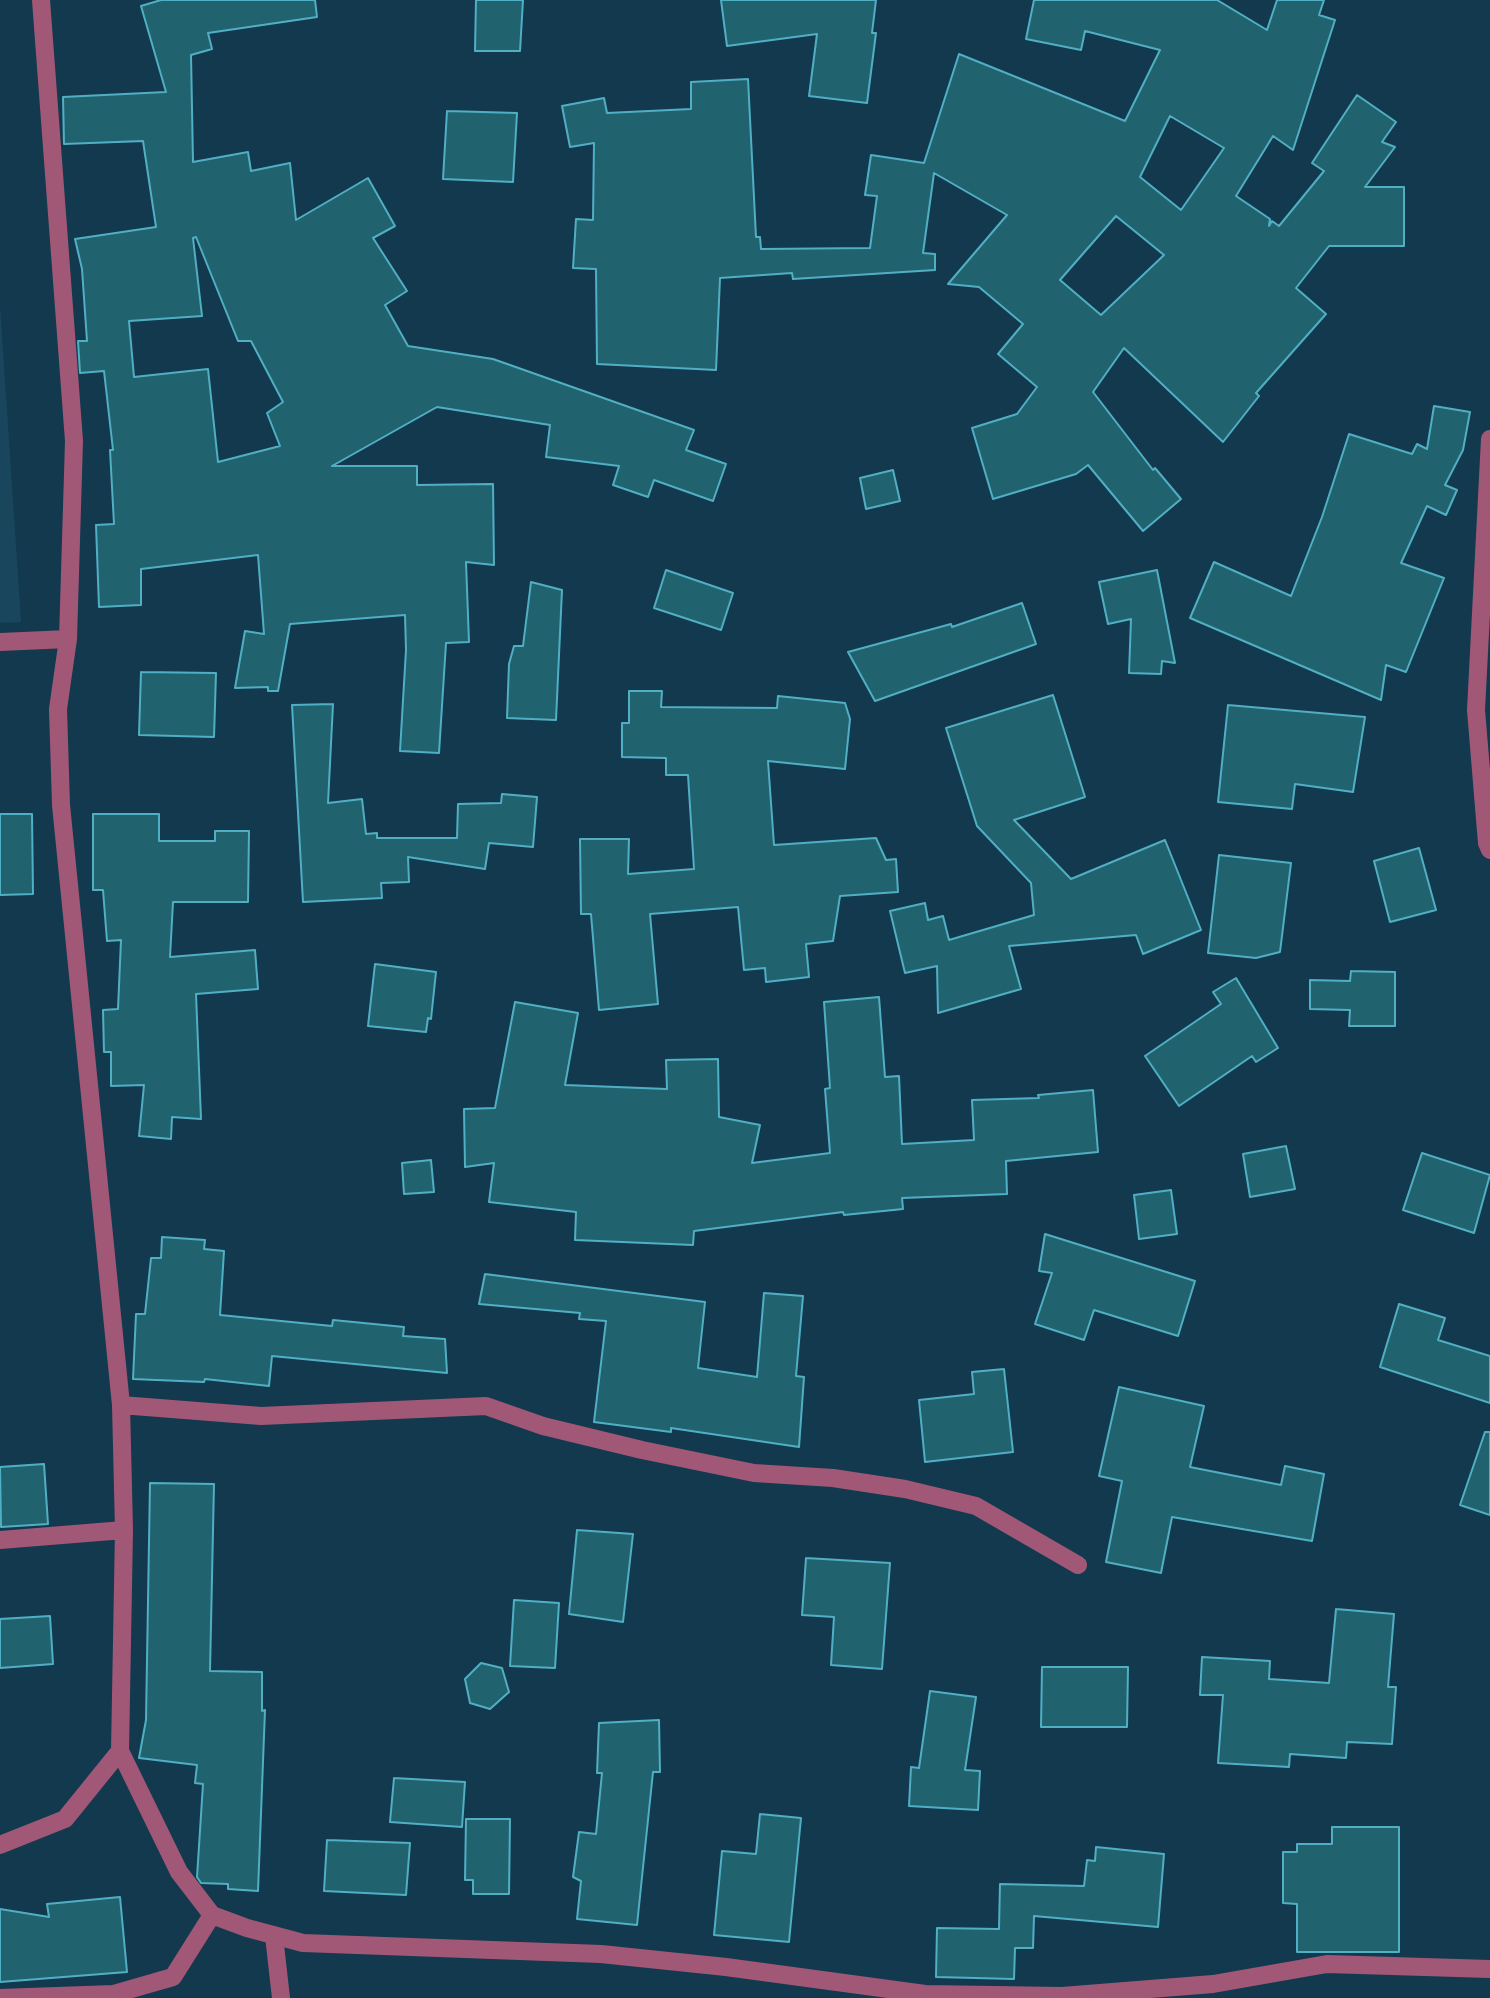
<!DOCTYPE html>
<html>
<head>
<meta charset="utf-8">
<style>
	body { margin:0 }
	canvas { display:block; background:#12394d }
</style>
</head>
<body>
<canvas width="1490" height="1998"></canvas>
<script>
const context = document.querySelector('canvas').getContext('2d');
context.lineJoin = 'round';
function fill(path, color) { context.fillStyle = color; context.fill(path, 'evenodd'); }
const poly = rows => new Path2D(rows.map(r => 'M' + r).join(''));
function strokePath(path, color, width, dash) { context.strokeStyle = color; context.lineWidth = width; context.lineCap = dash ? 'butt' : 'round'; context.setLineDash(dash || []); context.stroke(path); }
fill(poly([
	[0,305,21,622,0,623]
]), '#19465c');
const building = poly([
	[161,0,315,0,317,17,208,33,212,49,191,55,193,162,248,152,251,171,290,163,296,220,368,178,395,226,373,238,407,291,385,305,408,346,493,359,694,430,686,450,726,464,713,501,654,480,648,497,613,485,619,466,546,457,550,425,437,407,332,466,417,466,417,485,493,484,494,565,466,562,469,642,446,643,439,753,400,751,406,650,405,615,290,624,278,691,268,691,268,687,235,688,245,631,264,634,258,555,141,569,141,605,99,607,96,525,114,524,110,450,113,450,104,371,80,373,78,341,87,341,82,269,75,239,156,227,143,141,64,144,63,97,166,92,141,6,161,0],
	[196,237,238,341,251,341,283,402,267,413,280,446,218,462,208,369,134,377,129,321,202,316,193,238,196,237],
	[476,0,523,0,520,51,475,51,476,0],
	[721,0,876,0,872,33,876,33,867,103,809,96,817,34,727,46,721,0],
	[1034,0,1217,0,1267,30,1277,0,1324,0,1319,15,1335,20,1293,150,1273,136,1236,196,1270,219,1269,226,1272,221,1279,226,1324,171,1312,163,1357,95,1396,122,1382,142,1395,147,1365,187,1404,187,1404,246,1329,246,1296,288,1326,314,1256,393,1259,396,1223,442,1124,348,1093,392,1153,470,1155,468,1181,499,1143,531,1088,465,1076,474,993,499,972,428,1017,414,1037,387,998,354,1023,324,979,287,948,284,1007,215,934,173,923,253,935,254,935,270,793,279,792,273,720,278,716,370,597,364,596,269,573,268,576,219,593,220,594,143,570,147,562,106,604,98,607,113,691,109,691,82,748,79,756,237,760,237,761,249,870,248,877,196,865,195,871,155,924,163,959,54,1125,121,1160,50,1085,31,1081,50,1026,39,1034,0],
	[1170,116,1224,148,1181,210,1140,177,1170,116],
	[1116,216,1164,255,1101,315,1060,280,1116,216],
	[447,111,517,113,513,182,443,179,447,111],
	[1434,406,1470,412,1463,450,1445,485,1457,490,1446,515,1427,506,1401,563,1444,578,1406,672,1386,665,1381,700,1190,618,1214,562,1291,596,1322,517,1349,434,1412,454,1417,444,1427,449,1434,406],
	[893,470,900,501,866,509,860,478,893,470],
	[666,570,733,593,721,630,654,608,666,570],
	[1157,570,1175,663,1162,661,1161,674,1129,673,1131,619,1108,624,1099,582,1157,570],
	[531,582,562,590,556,720,507,718,509,664,514,646,523,646,531,582],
	[1022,603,1036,644,875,701,848,652,951,624,952,627,1022,603],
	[141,672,216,673,214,737,139,735,141,672],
	[629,691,662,691,661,707,777,708,778,696,845,703,850,719,845,769,768,761,774,845,876,838,886,860,896,859,898,892,840,896,833,941,806,944,809,977,766,982,765,968,744,970,738,907,650,914,658,1004,599,1010,591,914,581,914,580,839,629,839,628,874,694,869,688,775,666,775,666,758,622,757,622,723,629,723,629,691],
	[1053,695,1085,797,1014,820,1071,879,1165,840,1201,930,1143,954,1136,935,1009,946,1021,989,938,1013,937,966,905,973,890,911,925,903,928,920,943,916,949,940,1034,915,1031,883,977,826,946,728,1053,695],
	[333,704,328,803,362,799,366,834,377,833,377,838,457,838,458,804,501,803,502,794,537,797,533,847,489,843,485,869,408,857,409,882,381,883,382,898,303,902,292,705,333,704],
	[1228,705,1365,717,1353,792,1295,784,1292,809,1218,802,1228,705],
	[0,814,32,814,33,894,0,895,0,814],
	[93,814,159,814,159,841,215,841,215,831,249,831,248,902,173,902,170,957,255,950,258,989,196,994,201,1119,172,1117,171,1139,139,1136,144,1085,111,1086,111,1052,104,1052,103,1010,118,1009,121,940,107,941,103,890,93,890,93,814],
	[1419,848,1436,910,1390,922,1374,861,1419,848],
	[1219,855,1291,863,1280,952,1256,958,1208,953,1219,855],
	[375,964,436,972,431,1019,428,1018,426,1032,368,1026,375,964],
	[1351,971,1395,972,1395,1026,1349,1026,1350,1010,1310,1009,1310,980,1350,981,1351,971],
	[1236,978,1278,1048,1256,1062,1252,1056,1179,1106,1145,1056,1221,1004,1213,992,1236,978],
	[879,997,885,1077,899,1076,902,1144,974,1140,972,1100,1039,1098,1038,1095,1093,1090,1098,1152,1006,1161,1007,1194,902,1198,903,1209,844,1215,843,1212,694,1231,693,1245,575,1240,576,1212,489,1202,494,1163,465,1167,464,1109,495,1108,515,1002,578,1013,565,1085,667,1089,666,1060,718,1059,719,1117,760,1125,752,1163,830,1153,825,1089,830,1088,824,1002,879,997],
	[1286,1146,1295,1189,1250,1197,1243,1154,1286,1146],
	[1422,1153,1490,1175,1474,1233,1403,1210,1422,1153],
	[431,1160,434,1192,404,1194,402,1163,431,1160],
	[1171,1190,1177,1234,1139,1239,1134,1195,1171,1190],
	[1045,1234,1195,1281,1178,1336,1094,1310,1084,1340,1035,1324,1052,1273,1039,1271,1045,1234],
	[162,1237,205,1240,204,1249,224,1251,220,1315,332,1326,333,1320,404,1327,403,1336,445,1339,447,1373,272,1356,269,1386,205,1379,204,1382,133,1379,136,1314,145,1314,151,1258,161,1258,162,1237],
	[485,1274,705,1302,698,1368,757,1377,764,1293,803,1296,796,1376,804,1377,799,1447,671,1428,671,1432,594,1422,606,1321,579,1319,580,1313,479,1304,485,1274],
	[1399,1304,1445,1318,1438,1340,1490,1356,1490,1403,1380,1367,1399,1304],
	[1004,1369,1013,1452,925,1462,919,1400,974,1394,972,1372,1004,1369],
	[1119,1387,1204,1406,1190,1467,1281,1485,1285,1466,1324,1474,1312,1541,1172,1517,1161,1573,1106,1562,1122,1481,1099,1476,1119,1387],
	[1485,1432,1490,1432,1490,1515,1460,1505,1485,1432],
	[44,1464,48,1524,1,1527,0,1467,44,1464],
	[150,1483,214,1484,210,1671,262,1672,262,1711,265,1710,258,1891,228,1889,228,1884,201,1883,197,1877,203,1784,195,1783,197,1765,139,1758,146,1720,150,1483],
	[577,1530,633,1534,623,1622,569,1614,577,1530],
	[806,1558,890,1563,882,1669,831,1665,834,1617,802,1615,806,1558],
	[514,1600,559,1603,555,1668,510,1666,514,1600],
	[1336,1609,1394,1614,1388,1687,1396,1687,1392,1744,1347,1742,1346,1758,1290,1754,1289,1767,1218,1763,1223,1695,1200,1695,1202,1657,1270,1661,1269,1679,1329,1683,1336,1609],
	[50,1616,53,1664,0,1668,0,1619,50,1616],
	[481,1663,502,1668,509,1692,490,1709,470,1703,465,1679,481,1663],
	[1042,1667,1128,1667,1127,1727,1041,1727,1042,1667],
	[930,1691,976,1697,965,1770,980,1771,978,1810,909,1806,911,1767,919,1768,930,1691],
	[659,1720,660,1772,653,1772,637,1925,577,1919,581,1881,573,1877,579,1832,596,1834,602,1773,597,1773,599,1723,659,1720],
	[394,1778,465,1782,462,1827,390,1822,394,1778],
	[760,1814,801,1818,789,1942,714,1935,722,1851,756,1854,760,1814],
	[466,1819,510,1819,509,1894,473,1894,473,1880,465,1880,466,1819],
	[1332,1827,1399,1827,1399,1952,1297,1952,1297,1904,1283,1903,1283,1852,1297,1852,1297,1844,1332,1844,1332,1827],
	[327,1840,410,1843,406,1895,324,1891,327,1840],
	[1096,1847,1164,1854,1158,1927,1034,1916,1033,1948,1015,1948,1014,1979,936,1977,937,1928,999,1929,1000,1884,1084,1886,1087,1860,1095,1861,1096,1847],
	[120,1897,127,1972,0,1982,0,1909,49,1917,47,1904,120,1897]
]);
fill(building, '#21626f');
strokePath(building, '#51afc4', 2);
strokePath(poly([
	[41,0,74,441,68,639,58,709,61,805,121,1405,124,1530,120,1751,179,1872,212,1915,247,1928,303,1943,601,1954,726,1967,925,1994,1062,1996,1213,1984,1327,1964,1490,1969],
	[1490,439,1476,710,1487,843,1490,850],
	[0,642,68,639],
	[121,1405,261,1416,486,1406,543,1426,642,1450,754,1473,833,1478,905,1489,976,1506,1078,1565],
	[0,1540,124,1530],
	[0,1845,65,1819,120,1751],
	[274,1936,281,1998],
	[0,1998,114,1994,173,1977,212,1915]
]), '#a15877', 18);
</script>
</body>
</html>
